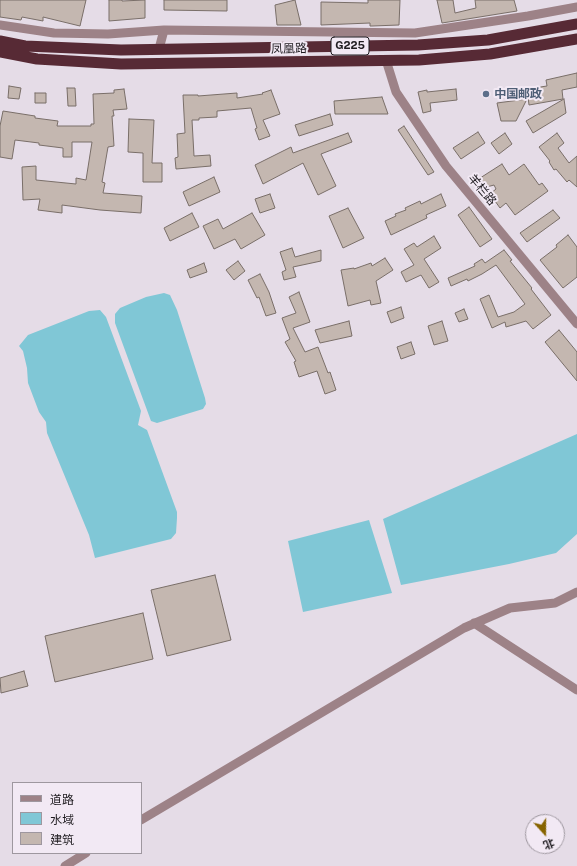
<!DOCTYPE html>
<html>
<head>
<meta charset="utf-8">
<style>
	body { margin:0 }
	#map { position:relative; width:577px; height:866px; overflow:hidden; background:#e5dce7; font-family:"Public Sans","Noto Sans SC",sans-serif }
	canvas { display:block }
	.legend { position:absolute; left:12px; top:782px; width:130px; height:72px; box-sizing:border-box; background:#f2e9f4; border:1px solid #9e979f; margin:0; padding:5px 7px; list-style:none; font-size:12px; color:#1f1c20 }
	.legend li { display:flex; align-items:center; gap:8px; height:20px }
	.legend b { width:20px; border:1px solid #9e979f }
	.north { position:absolute; left:525px; top:814px; width:40px; height:40px; box-sizing:border-box; background:#f2e9f4; border:1px solid #9e979f; border-radius:50%; rotate:159deg; font-size:11px; font-weight:700; line-height:16px; text-align:center; color:#1f1c20 }
	.north::after { content:''; display:block; margin:auto; width:14px; height:18px; background:#876400; clip-path:polygon(50% 0,100% 100%,50% 72%,0 100%) }
</style>
</head>
<body>
<div id="map">
<canvas width="577" height="866"></canvas>
<ul class="legend">
<li><b style="height:5px;background:#9d8287"></b>道路</li>
<li><b style="height:11px;background:#80c7d6"></b>水域</li>
<li><b style="height:11px;background:#c4b7b0"></b>建筑</li>
</ul>
<div class="north">北</div>
</div>
<script>
const context = document.querySelector('canvas').getContext('2d');
context.lineJoin = 'round';
function fill(path, color) { context.fillStyle = color; context.fill(path, 'evenodd'); }
const poly = rows => new Path2D(rows.map(r => 'M' + r).join(''));
function strokePath(path, color, width, dash) { context.strokeStyle = color; context.lineWidth = width; context.lineCap = dash ? 'butt' : 'round'; context.setLineDash(dash || []); context.stroke(path); }
function drawText(font, color, halo, rows, align = 'center') {
  context.font = font + ' "Public Sans","Noto Sans SC",sans-serif'; context.lineWidth = 4; context.setLineDash([]); context.textBaseline = 'middle'; context.strokeStyle = halo; context.fillStyle = color; for (const [text, x, y, turn = 0] of rows) {
    context.save(); context.translate(x, y); context.rotate((+turn || 0) * Math.PI / 180); context.textAlign = isNaN(turn) ? turn : align; if (halo) context.strokeText(text, 0, 0); context.fillText(text, 0, 0); context.restore();
  }
}
fill(poly([
	[164,293,170,295,177,310,205,398,206,404,203,409,157,423,151,421,115,323,115,314,120,308,146,297],
	[100,310,106,317,141,411,138,425,147,430,177,512,177,518,176,533,171,539,95,558,89,535,47,433,46,422,39,412,28,383,27,368,23,351,19,346,28,335,89,311],
	[577,434,577,534,556,553,509,564,401,585,383,519],
	[369,520,392,593,303,612,288,541]
]), '#80c7d6');
const building = poly([
	[0,0,86,0,80,26,43,17,43,21,22,17,21,20,0,17,0,0],
	[109,0,122,0,122,1,145,0,145,18,109,21,109,0],
	[164,0,227,0,227,11,164,10,164,0],
	[295,0,301,25,277,25,275,5,295,0],
	[368,0,400,0,399,25,372,26,370,26,370,23,321,25,321,2,368,3,368,0],
	[437,0,453,0,455,13,476,8,475,0,514,0,517,11,442,23,437,0],
	[577,73,577,87,562,90,563,99,529,105,527,89,547,86,546,80,577,73],
	[9,86,21,88,19,99,8,98,9,86],
	[67,88,75,88,76,106,68,106,67,88],
	[124,89,127,109,113,110,114,116,112,116,114,146,108,147,102,182,105,183,103,193,142,196,141,213,100,210,62,205,62,213,38,210,40,199,23,200,22,167,36,166,36,180,76,184,76,178,86,180,92,142,72,142,72,157,63,157,63,148,39,145,39,143,15,140,12,159,0,157,0,126,3,111,35,116,35,118,58,121,57,126,91,126,91,124,94,124,93,94,114,93,114,90,124,89],
	[456,89,457,100,430,103,431,111,423,113,418,92,427,90,427,92,456,89],
	[271,90,280,114,263,120,270,136,259,140,255,129,257,128,251,108,217,111,217,117,199,118,199,120,192,120,194,156,210,155,211,166,176,169,175,158,178,157,177,134,185,133,183,95,198,95,198,96,237,93,237,98,263,94,262,93,271,90],
	[35,93,46,93,46,103,35,103,35,93],
	[382,97,388,114,335,114,334,101,382,97],
	[527,99,516,121,501,121,497,103,527,99],
	[564,99,566,113,533,133,526,121,564,99],
	[330,114,333,125,299,136,295,125,330,114],
	[129,119,154,120,152,163,162,163,162,182,143,182,143,153,128,152,129,119],
	[404,126,434,172,428,175,398,130,404,126],
	[478,132,485,143,461,159,453,148,478,132],
	[348,133,352,142,321,154,336,186,318,195,303,163,263,184,255,165,291,147,293,153,348,133],
	[505,133,512,144,499,154,491,143,505,133],
	[557,133,564,143,558,148,569,163,577,156,577,187,569,180,567,182,556,169,554,170,549,162,550,161,539,147,557,133],
	[502,164,509,175,524,164,539,185,542,183,548,191,515,215,506,203,500,208,490,194,496,189,494,185,483,188,477,180,502,164],
	[214,177,220,192,189,206,183,192,214,177],
	[270,194,275,208,260,213,255,199,270,194],
	[441,194,446,206,426,215,427,218,391,235,385,221,396,216,395,214,406,210,405,208,420,201,421,204,441,194],
	[469,207,492,239,480,247,458,215,469,207],
	[348,208,364,238,343,248,329,216,348,208],
	[553,210,560,218,527,242,520,233,553,210],
	[192,213,199,227,170,241,164,228,192,213],
	[252,213,265,235,241,249,235,239,214,249,203,226,218,219,223,229,252,213],
	[568,235,577,247,577,277,563,288,540,260,557,247,556,245,568,235],
	[434,236,441,248,424,259,439,282,429,288,421,275,406,282,401,272,414,265,404,249,414,243,417,247,434,236],
	[292,248,295,257,321,250,321,261,293,267,296,277,284,280,282,272,286,270,280,252,292,248],
	[504,250,512,260,510,261,532,288,531,289,551,315,533,329,526,321,506,327,505,322,492,328,480,299,489,295,498,317,514,312,525,304,496,265,482,274,468,281,467,279,451,286,448,278,475,266,474,264,482,259,485,263,504,250],
	[385,258,393,270,376,281,381,303,371,305,370,300,348,306,341,270,354,268,354,269,371,263,372,266,385,258],
	[238,261,245,271,234,280,226,270,238,261],
	[204,263,207,272,190,278,187,270,204,263],
	[260,274,269,292,276,313,266,316,259,297,257,298,248,280,260,274],
	[299,292,310,322,293,328,305,352,318,347,328,373,330,372,336,390,325,394,317,371,299,377,294,362,296,361,285,342,290,339,282,318,296,313,289,297,299,292],
	[401,307,404,318,391,323,387,312,401,307],
	[464,309,468,319,459,322,455,313,464,309],
	[349,321,352,336,320,343,315,330,349,321],
	[442,321,448,341,434,345,428,326,442,321],
	[559,330,577,352,577,381,545,342,559,330],
	[411,342,415,354,401,359,397,347,411,342],
	[215,575,231,640,167,656,151,590,215,575],
	[143,613,153,659,55,682,45,636,143,613],
	[24,671,28,686,1,693,0,678,24,671]
]);
fill(building, '#c4b7b0');
strokePath(building, '#796e68', 1);
strokePath(poly([
	[0,25,54,33,108,34,164,30],
	[159,49,164,30,415,33,528,16,577,7],
	[386,60,396,92,446,166,577,324],
	[474,623,577,690],
	[141,820,464,628,510,608,555,603,577,592],
	[65,866,86,853]
]), '#9d8287', 9);
strokePath(poly([
	[0,41,25,46,121,50,418,45,488,40,577,24],
	[0,52,37,59,121,64,419,60,490,54,577,39]
]), '#572a35', 11);
for (const [x, y, r, color] of [
	[486,94,4,"#5c6f8a"]
]) { const dot = new Path2D(); dot.arc(x, y, r, 0, 2 * Math.PI); context.fillStyle = color; context.fill(dot); strokePath(dot, '#f2e9f4', 1.5); }
for (const [x, y, w] of [
	[350,46,38]
]) { const box = new Path2D(); box.roundRect(x - w / 2, y - 9, w, 18, 3); context.fillStyle = '#f2e9f4'; context.fill(box); strokePath(box, '#1f1c20', 1); }
drawText('bold 11px', '#1f1c20', null, [
	["G225",350,46]
]);
drawText('12px', '#1f1c20', '#f2e9f4', [
	["凤凰路",289,49,-1],
	["羊栏路",482,190,50]
]);
drawText('bold 12px', '#4e5e75', '#f2e9f4', [
	["中国邮政",494,94]
], 'left');
</script>
</body>
</html>
